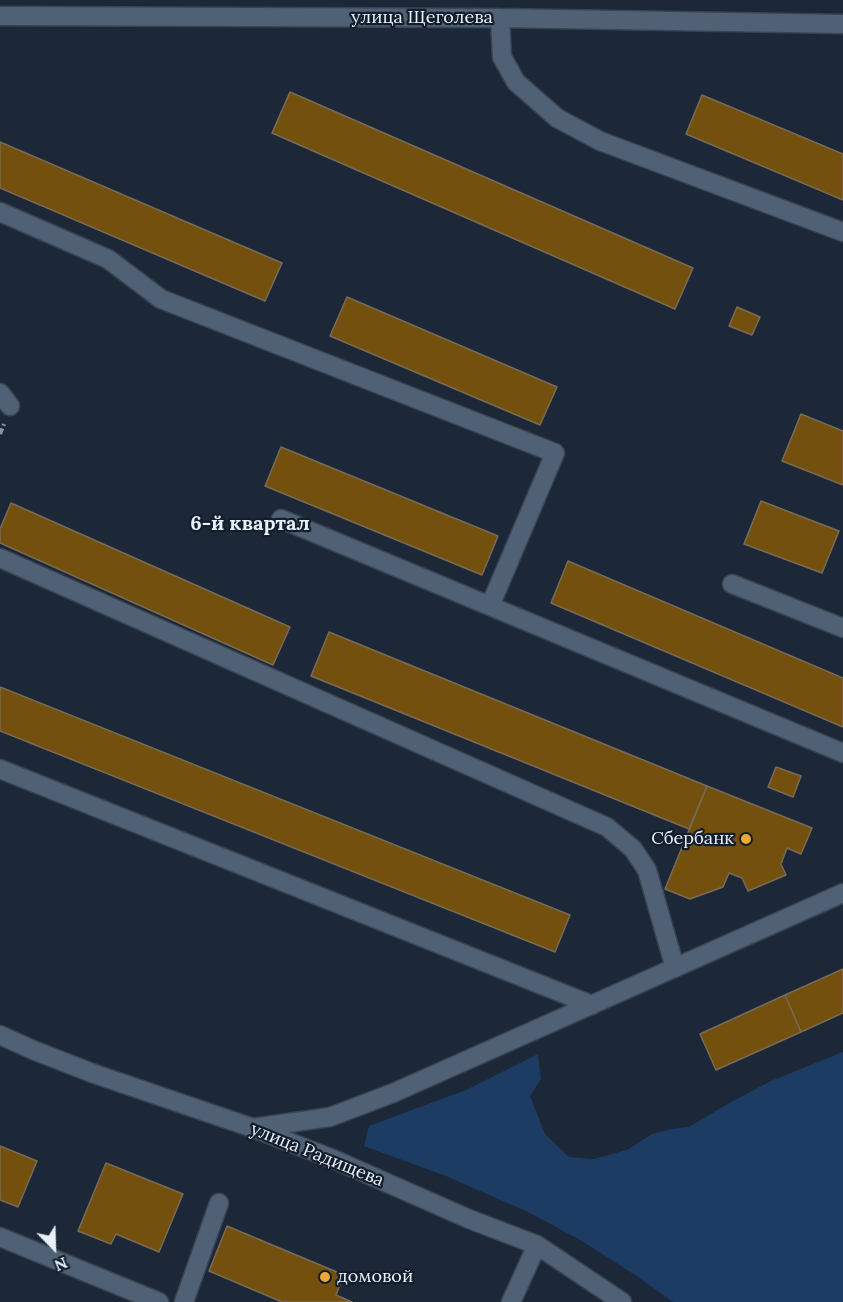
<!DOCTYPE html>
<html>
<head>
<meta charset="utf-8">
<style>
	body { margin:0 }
	#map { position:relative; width:843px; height:1302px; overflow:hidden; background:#1c2837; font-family:Lora,serif }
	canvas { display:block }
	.north { position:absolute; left:24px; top:1218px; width:60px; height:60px; -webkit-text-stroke:4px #131e2d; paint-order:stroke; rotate:157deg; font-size:16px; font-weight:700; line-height:24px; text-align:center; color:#e7eff9 }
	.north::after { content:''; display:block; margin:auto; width:21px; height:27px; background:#e7eff9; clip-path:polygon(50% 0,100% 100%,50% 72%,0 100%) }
</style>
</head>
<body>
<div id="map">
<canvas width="843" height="1302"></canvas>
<div class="north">N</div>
</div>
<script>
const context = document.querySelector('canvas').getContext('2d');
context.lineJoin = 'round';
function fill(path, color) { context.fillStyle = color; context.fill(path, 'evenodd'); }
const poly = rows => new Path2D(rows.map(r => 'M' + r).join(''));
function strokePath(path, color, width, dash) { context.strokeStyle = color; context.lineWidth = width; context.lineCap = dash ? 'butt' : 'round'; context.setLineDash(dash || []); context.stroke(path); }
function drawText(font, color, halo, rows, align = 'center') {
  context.font = font + ' Lora,serif'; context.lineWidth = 4.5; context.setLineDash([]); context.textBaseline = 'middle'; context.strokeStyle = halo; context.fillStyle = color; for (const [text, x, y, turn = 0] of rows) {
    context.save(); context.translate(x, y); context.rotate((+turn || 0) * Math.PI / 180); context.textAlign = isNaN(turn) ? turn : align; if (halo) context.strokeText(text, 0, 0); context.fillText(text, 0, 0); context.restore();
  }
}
fill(poly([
	[843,1052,843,1302,673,1302,638,1277,582,1241,528,1212,446,1176,364,1146,369,1126,466,1090,538,1054,541,1079,530,1096,545,1134,569,1157,593,1159,627,1150,652,1134,671,1129,689,1127,731,1102,771,1081]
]), '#1c3c64');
const building = poly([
	[290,92,693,268,675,309,272,133,290,92],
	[702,95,843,154,843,200,686,134,702,95],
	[0,142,282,263,265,301,0,188,0,142],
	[347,297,557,387,540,425,330,336,347,297],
	[737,307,760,317,752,335,729,326,737,307],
	[801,414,843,431,843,485,782,461,801,414],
	[281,447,498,536,482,575,265,486,281,447],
	[761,501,839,531,822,573,744,544,761,501],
	[11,503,290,627,273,665,0,543,0,529,11,503],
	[568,561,843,678,843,727,551,603,568,561],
	[329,632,707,786,689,829,311,676,329,632],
	[0,687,570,915,555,952,0,731,0,687],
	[776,767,801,776,793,797,768,787,776,767],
	[707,786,812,828,801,854,787,848,781,864,786,875,748,891,742,878,729,873,723,887,690,899,665,889,707,786],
	[843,969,843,1013,801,1032,785,995,843,969],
	[785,995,801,1032,716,1070,700,1034,785,995],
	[0,1146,37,1161,18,1207,0,1200,0,1146],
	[106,1163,183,1194,159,1252,116,1234,111,1244,78,1231,106,1163],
	[227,1226,344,1275,336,1295,352,1302,282,1302,209,1271,227,1226]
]);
fill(building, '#74500e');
strokePath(building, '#786b58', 1.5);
const minor = poly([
	[0,16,500,18,843,24],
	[500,18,502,57,516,82,557,118,600,141,843,232],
	[0,212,108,259,161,299,555,453,490,606],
	[0,393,10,406],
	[281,519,843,753],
	[0,558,607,827,633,849,647,870,675,968],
	[732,584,843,628],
	[0,769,592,1005],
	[0,1035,33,1050,92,1073,253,1128,333,1159,469,1219,537,1245,622,1302],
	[253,1128,330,1117,393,1093,843,893],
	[0,1237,159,1302],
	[184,1302,219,1203],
	[511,1302,537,1245]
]);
strokePath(minor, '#384452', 21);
strokePath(poly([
	[0,434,4,424]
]), '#89939f', 4, [6, 3]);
strokePath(minor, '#506176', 18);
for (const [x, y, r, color] of [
	[746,839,6,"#eba939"],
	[325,1277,6,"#eba939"]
]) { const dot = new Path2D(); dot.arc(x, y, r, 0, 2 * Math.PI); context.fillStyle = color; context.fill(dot); strokePath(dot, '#131e2d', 2); }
drawText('18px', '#e7eff9', '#131e2d', [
	["улица Щеголева",422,18],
	["улица Радищева",317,1155,22]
]);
drawText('18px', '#e7eff9', '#131e2d', [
	["Сбербанк",734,839],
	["домовой",337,1277,"left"]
], 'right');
drawText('bold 20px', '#e7eff9', '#131e2d', [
	["6-й квартал",250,524]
]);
</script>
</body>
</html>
